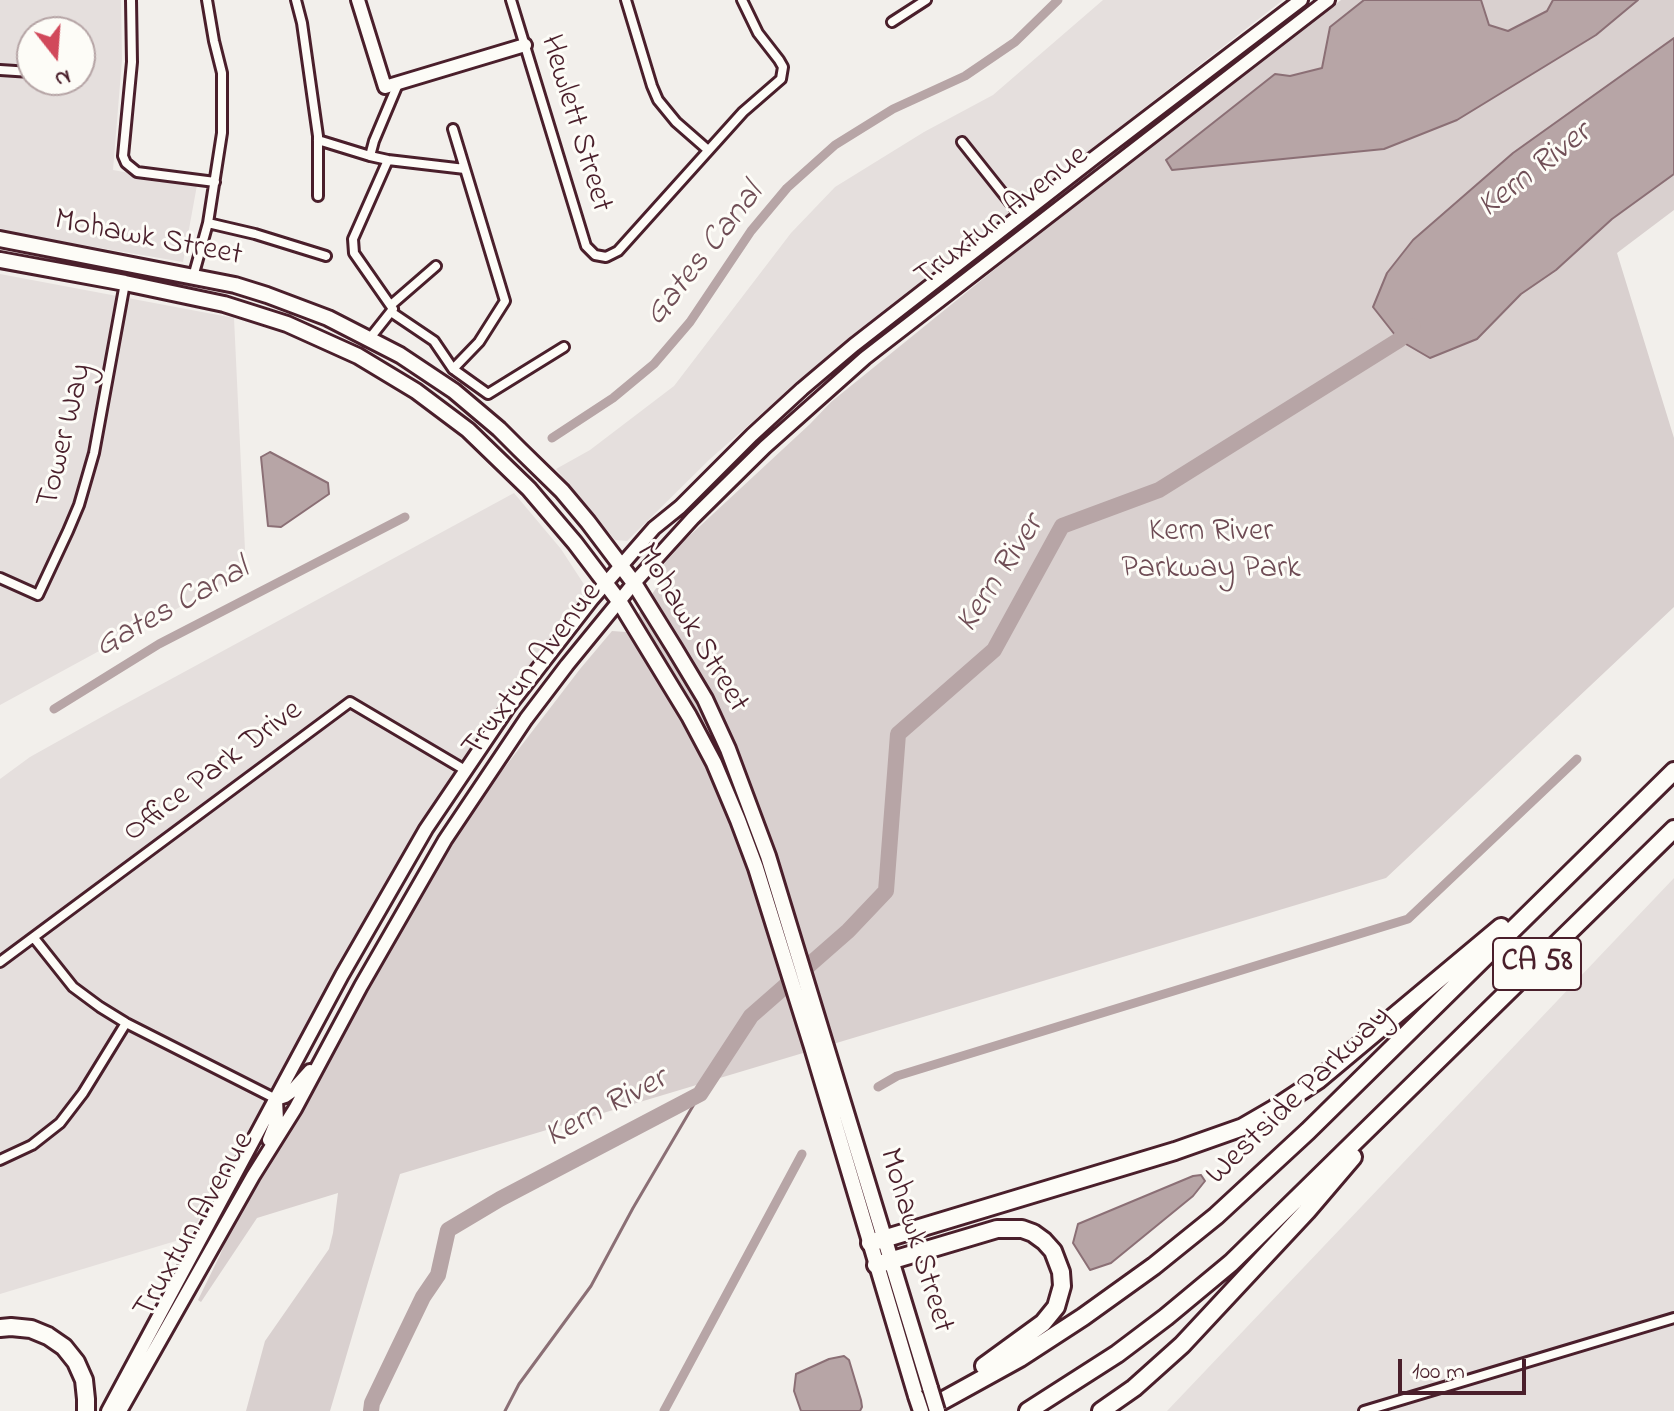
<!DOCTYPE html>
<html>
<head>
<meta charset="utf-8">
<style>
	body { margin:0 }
	#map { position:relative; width:1674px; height:1411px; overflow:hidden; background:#f2efeb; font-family:"Indie Flower",sans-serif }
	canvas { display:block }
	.north { position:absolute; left:16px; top:16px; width:80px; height:80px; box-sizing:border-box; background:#fdfcf7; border:2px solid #b5a4a5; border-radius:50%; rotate:163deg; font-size:22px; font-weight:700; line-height:32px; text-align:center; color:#4a1f2b }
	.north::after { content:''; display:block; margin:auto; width:28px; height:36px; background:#d1495b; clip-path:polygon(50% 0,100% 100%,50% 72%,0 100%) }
	.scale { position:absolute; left:1398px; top:1359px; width:128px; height:36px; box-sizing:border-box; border:4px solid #4a1f2b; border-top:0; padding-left:10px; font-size:24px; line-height:28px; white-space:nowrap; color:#4a1f2b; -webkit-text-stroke:6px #fdfcf7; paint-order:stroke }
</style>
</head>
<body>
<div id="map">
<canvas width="1674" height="1411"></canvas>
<div class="north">N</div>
<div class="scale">100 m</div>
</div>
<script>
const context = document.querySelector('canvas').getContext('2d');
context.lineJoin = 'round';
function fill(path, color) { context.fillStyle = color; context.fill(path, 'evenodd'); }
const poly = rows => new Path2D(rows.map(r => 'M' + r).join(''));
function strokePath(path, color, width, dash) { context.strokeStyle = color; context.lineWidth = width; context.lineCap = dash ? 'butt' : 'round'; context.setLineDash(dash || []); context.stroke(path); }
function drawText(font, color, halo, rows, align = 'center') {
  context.font = font + ' "Indie Flower",sans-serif'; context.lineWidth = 6; context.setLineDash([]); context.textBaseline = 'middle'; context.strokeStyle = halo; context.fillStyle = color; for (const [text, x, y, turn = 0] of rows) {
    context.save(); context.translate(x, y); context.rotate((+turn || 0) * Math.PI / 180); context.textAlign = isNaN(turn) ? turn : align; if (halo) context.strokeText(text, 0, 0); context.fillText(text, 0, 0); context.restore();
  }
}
fill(poly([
	[0,0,121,0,122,60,113,170,197,185,183,262,0,231],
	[32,32,80,32,80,80,32,80],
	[1103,0,1283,0,846,340,710,459,627,541,615,540,556,469,590,450,674,386,791,233,835,187,924,132,993,95],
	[0,274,234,318,246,571,0,705],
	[514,493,561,549,587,589,586,598,522,678,445,786,426,815,373,906,189,1237,0,1294,0,779,30,757,114,710],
	[1674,878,1674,1411,1167,1411]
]), '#e5dfdd');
fill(poly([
	[1341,0,1674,0,1674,210,1617,253,1674,438,1674,607,1386,878,400,1174,330,1411,246,1411,265,1341,329,1249,333,1233,338,1193,257,1218,201,1302,198,1300,220,1255,233,1223,453,840,485,793,580,669,612,631,626,632,657,587,657,572,686,539,810,424,831,402,1068,210]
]), '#d9d0cf');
const water = poly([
	[1364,0,1481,0,1489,25,1508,31,1547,11,1553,0,1638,0,1596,35,1457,120,1384,149,1172,170,1166,160,1275,74,1290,76,1322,68,1330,27,1364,0],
	[1674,38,1674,174,1612,219,1556,270,1521,294,1477,339,1430,358,1399,340,1373,307,1387,273,1413,240,1513,153,1674,38],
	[270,452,328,483,329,494,281,527,268,526,261,457,270,452],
	[1201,1175,1205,1181,1193,1196,1111,1263,1090,1270,1073,1243,1078,1224,1193,1176,1201,1175],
	[844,1356,849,1360,861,1400,862,1407,860,1411,801,1411,794,1391,796,1374,829,1359,844,1356]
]);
fill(water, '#b7a5a6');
strokePath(water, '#8b6f75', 2);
strokePath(poly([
	[505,1411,519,1384,591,1286,633,1208,700,1094]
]), '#8b6f75', 3);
strokePath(poly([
	[552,438,613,398,654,364,690,322,751,231,787,188,835,145,893,109,965,76,1015,42,1058,0],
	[54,709,159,644,405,517],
	[878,1087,897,1076,1408,919,1577,759],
	[664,1411,802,1154]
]), '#b7a5a6', 9);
strokePath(poly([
	[371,1411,372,1403,395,1355,423,1297,438,1275,448,1230,500,1199,700,1094,751,1016,848,931,886,891,898,734,994,650,1062,526,1159,490,1399,340,1413,326]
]), '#b7a5a6', 16);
const street = poly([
	[131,0,132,62,123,156,126,163,137,172,215,182],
	[296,0,302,23,318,136,318,196],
	[511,0,586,246,595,255,606,257,618,251,743,112,781,79,783,67,779,60,758,33,742,0],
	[626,0,652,86,658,100,676,122,708,150],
	[892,22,926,0],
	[0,70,31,72,32,77],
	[318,140,370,156,374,141,398,84],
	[962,142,1020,215],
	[370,156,388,160,465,169],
	[208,223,255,234,326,256],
	[193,277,208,223,222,133,222,73,214,41,207,0],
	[391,305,436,266],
	[391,312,434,341,453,369,488,394,564,347],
	[370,338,393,309,354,253,353,239,388,160],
	[453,369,479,342,505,301,453,129],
	[0,578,38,595,68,531,79,505,94,453,125,283],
	[34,938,73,987,100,1007,126,1023,276,1099],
	[0,962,350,702,465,770],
	[0,1160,32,1145,60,1123,83,1093,126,1023],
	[1364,1411,1674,1318]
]);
const secondary = poly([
	[358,0,385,87,525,45],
	[276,1099,285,1096,292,1091,310,1071],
	[269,1140,277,1120,276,1100],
	[108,1411,342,975,426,829,509,706,592,599,654,528,680,507,752,435,802,389,854,345,1094,158,1301,0],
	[120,1411,253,1176,295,1109,361,986,445,840,526,719,567,665,634,583,693,518,765,447,865,358,1328,0]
]);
const primary = poly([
	[0,239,235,285,267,295,328,318,400,355,454,391,499,429,519,449,562,491,588,522,634,583,675,649,705,699,728,749,768,856,930,1388],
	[0,260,125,283,224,304,287,324,358,356,416,391,468,430,529,489,575,543,619,601,689,716,714,763,738,820,756,868,812,1047,916,1396]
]);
const highway = poly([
	[870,1243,1175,1151,1243,1127,1274,1109,1318,1080,1501,927],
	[876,1265,997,1229,1022,1229,1033,1233,1044,1241,1053,1251,1061,1272,1062,1286,1056,1307,1043,1323,984,1366],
	[0,1328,11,1327,31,1329,48,1336,64,1347,76,1362,84,1380,86,1399,86,1411],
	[924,1411,1020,1358,1083,1317,1154,1266,1216,1216,1308,1131,1674,771],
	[1028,1411,1117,1354,1166,1317,1231,1263,1674,829],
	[1101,1411,1134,1388,1182,1345,1307,1211,1353,1157]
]);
strokePath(street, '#4a1f2b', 14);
strokePath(secondary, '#4a1f2b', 18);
strokePath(primary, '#4a1f2b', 20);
strokePath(highway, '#4a1f2b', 22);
strokePath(street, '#fdfcf7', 8);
strokePath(secondary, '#fdfcf7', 12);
strokePath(primary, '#fdfcf7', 14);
strokePath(highway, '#fdfcf7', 16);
const primaryBridge = poly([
	[930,1388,937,1411],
	[916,1396,921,1411]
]);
strokePath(primaryBridge, '#4a1f2b', 20, []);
strokePath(primaryBridge, '#fdfcf7', 14);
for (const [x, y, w] of [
	[1537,964,88]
]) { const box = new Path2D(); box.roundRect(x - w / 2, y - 26, w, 52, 6); context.fillStyle = '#fdfcf7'; context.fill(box); strokePath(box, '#4a1f2b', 2); }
drawText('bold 30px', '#4a1f2b', null, [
	["CA 58",1537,964]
]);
drawText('32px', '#4a1f2b', '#fdfcf7', [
	["Hewlett Street",574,124,73],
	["Truxtun Avenue",1003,218,-38],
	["Mohawk Street",148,240,11],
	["Tower Way",67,436,-76],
	["Mohawk Street",690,629,59],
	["Truxtun Avenue",534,671,-53],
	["Office Park Drive",214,773,-37],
	["Westside Parkway",1300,1097,-44],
	["Truxtun Avenue",196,1226,-60],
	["Mohawk Street",914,1241,73]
]);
drawText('32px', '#6e4b54', '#fdfcf7', [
	["Kern River",1211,534],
	["Parkway Park",1211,571]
]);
drawText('italic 34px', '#704e56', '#fdfcf7', [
	["Kern River",1536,172,-38],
	["Gates Canal",706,256,-52],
	["Kern River",1002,575,-57],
	["Gates Canal",173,610,-29],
	["Kern River",607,1110,-28]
]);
</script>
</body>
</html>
